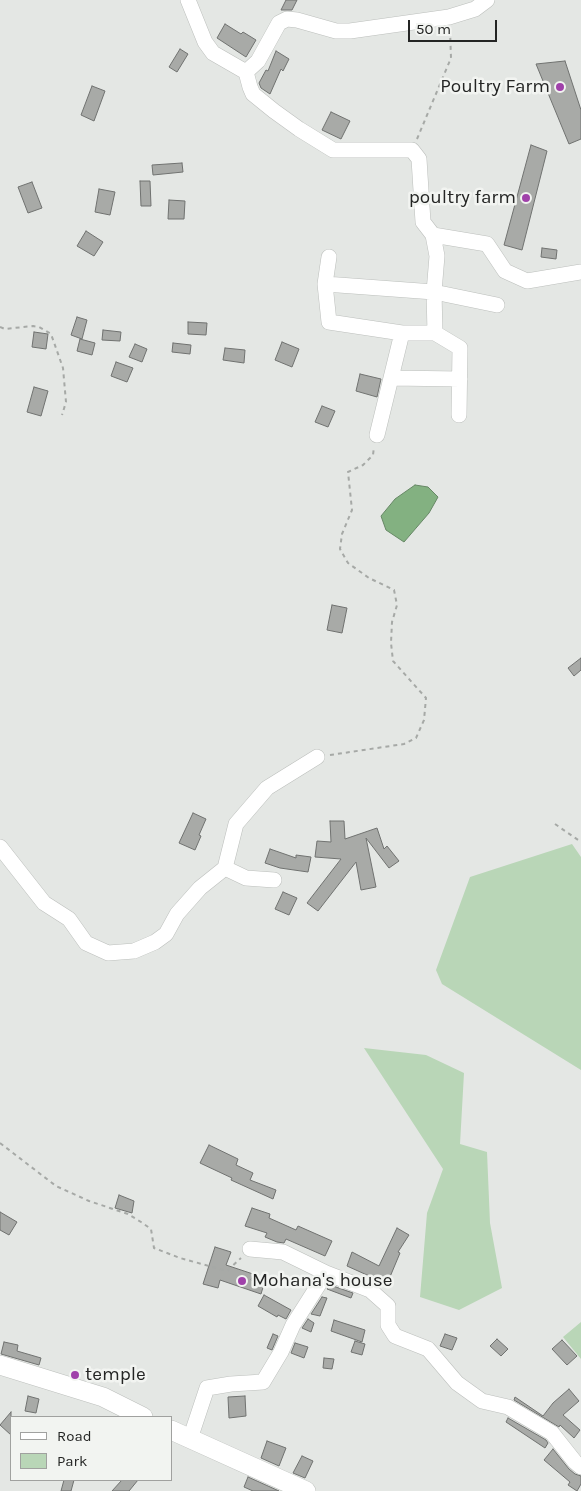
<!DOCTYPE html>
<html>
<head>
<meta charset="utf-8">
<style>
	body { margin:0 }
	#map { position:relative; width:581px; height:1491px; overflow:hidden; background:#e4e7e4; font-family:Karla,sans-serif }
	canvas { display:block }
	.legend { position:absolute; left:10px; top:1416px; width:162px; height:65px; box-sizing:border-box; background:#f2f4f1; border:1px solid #a0a19f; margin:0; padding:6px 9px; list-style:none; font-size:15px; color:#242524 }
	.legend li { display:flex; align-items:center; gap:10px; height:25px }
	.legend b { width:25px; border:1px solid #a0a19f }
	.scale { position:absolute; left:408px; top:20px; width:89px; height:22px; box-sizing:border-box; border:2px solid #242524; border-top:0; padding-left:6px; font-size:15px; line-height:18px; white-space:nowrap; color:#242524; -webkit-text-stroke:4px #f2f4f1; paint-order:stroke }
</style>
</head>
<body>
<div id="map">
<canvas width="581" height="1491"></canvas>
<ul class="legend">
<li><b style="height:6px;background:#fff"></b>Road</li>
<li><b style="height:14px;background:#b9d6b7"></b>Park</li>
</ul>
<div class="scale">50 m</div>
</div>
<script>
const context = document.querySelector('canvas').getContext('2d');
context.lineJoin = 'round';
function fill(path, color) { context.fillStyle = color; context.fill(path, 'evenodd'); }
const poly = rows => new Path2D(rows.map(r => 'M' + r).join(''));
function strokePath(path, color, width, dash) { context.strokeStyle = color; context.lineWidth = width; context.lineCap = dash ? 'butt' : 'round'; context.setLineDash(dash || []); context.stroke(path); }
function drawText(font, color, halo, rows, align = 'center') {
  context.font = font + ' Karla,sans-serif'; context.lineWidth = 5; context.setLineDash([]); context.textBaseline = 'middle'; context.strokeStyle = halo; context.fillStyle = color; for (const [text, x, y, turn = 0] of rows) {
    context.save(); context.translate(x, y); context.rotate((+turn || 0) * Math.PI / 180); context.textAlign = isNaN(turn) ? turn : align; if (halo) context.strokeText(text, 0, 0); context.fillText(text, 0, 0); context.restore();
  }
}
fill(poly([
	[572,844,581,857,581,1070,442,984,436,970,470,877],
	[364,1048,426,1055,464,1073,460,1144,487,1152,490,1223,502,1288,459,1310,420,1297,427,1213,443,1169],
	[581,1322,581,1359,563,1337]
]), '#b9d6b7');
const water = poly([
	[415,485,428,487,438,497,429,513,404,542,386,530,381,516,395,499,415,485]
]);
fill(water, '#83b181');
strokePath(water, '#668765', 1);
const building = poly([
	[286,0,297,0,292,10,281,10,286,0],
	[225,24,241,34,243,32,256,40,246,57,217,38,225,24],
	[180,49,188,54,177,72,169,67,180,49],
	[276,51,289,59,283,71,281,69,270,94,261,88,259,83,266,70,268,71,276,51],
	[565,61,581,110,581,139,569,144,536,64,565,61],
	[92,86,105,91,94,121,81,115,92,86],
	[331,112,350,121,341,139,322,130,331,112],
	[531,145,547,151,522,250,504,245,531,145],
	[182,163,183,172,153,175,152,165,182,163],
	[140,181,150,181,151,206,141,206,140,181],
	[32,182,42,208,28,213,18,187,32,182],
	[99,189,115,192,110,215,95,212,99,189],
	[169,200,185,201,184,219,168,219,169,200],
	[86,231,103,242,94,256,77,246,86,231],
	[542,248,557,250,556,259,541,257,542,248],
	[77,317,87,320,82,339,71,335,77,317],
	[188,322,207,323,206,335,188,334,188,322],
	[103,330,121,332,120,341,102,340,103,330],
	[34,332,48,334,46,349,32,347,34,332],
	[80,339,95,343,92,355,77,351,80,339],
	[282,342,299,349,292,367,275,360,282,342],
	[173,343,191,345,190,354,172,352,173,343],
	[135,344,147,349,142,362,129,357,135,344],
	[225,348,245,350,244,363,223,360,225,348],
	[116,362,133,368,127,382,111,376,116,362],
	[360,374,381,379,377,397,356,391,360,374],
	[34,387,48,391,41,416,27,412,34,387],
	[322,406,335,411,328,427,315,422,322,406],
	[332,605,347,608,342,633,327,630,332,605],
	[581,658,581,670,574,676,568,668,581,658],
	[193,813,206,819,199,835,201,836,195,850,179,843,193,813],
	[330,821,344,821,345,839,377,828,384,849,387,846,399,861,389,868,366,838,376,887,361,890,356,862,318,911,307,903,341,859,315,857,317,841,331,842,330,821],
	[270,849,296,858,296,855,311,857,308,872,280,868,265,863,270,849],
	[283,892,297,898,289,915,275,909,283,892],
	[209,1145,238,1159,236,1165,253,1173,250,1180,276,1190,273,1199,231,1180,232,1178,200,1163,209,1145],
	[119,1195,134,1201,132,1213,115,1208,119,1195],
	[252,1208,270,1214,269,1218,296,1230,298,1226,332,1241,325,1256,286,1239,284,1243,277,1242,265,1237,267,1233,245,1226,252,1208],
	[0,1212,17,1222,9,1235,0,1230,0,1212],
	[397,1228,409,1235,398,1252,400,1253,387,1284,347,1266,352,1252,379,1266,397,1228],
	[215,1247,231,1252,226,1265,253,1274,251,1280,264,1284,261,1294,220,1280,218,1288,203,1284,215,1247],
	[330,1285,353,1293,351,1298,327,1289,330,1285],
	[264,1295,291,1310,286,1319,278,1315,277,1317,258,1306,264,1295],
	[322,1297,327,1298,320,1316,311,1314,322,1297],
	[308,1319,314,1323,311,1332,302,1328,308,1319],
	[334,1320,365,1330,362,1342,331,1331,334,1320],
	[273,1334,278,1336,272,1350,267,1348,273,1334],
	[445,1334,457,1338,452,1350,440,1346,445,1334],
	[497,1339,508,1349,501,1356,490,1346,497,1339],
	[562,1340,577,1356,567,1365,552,1349,562,1340],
	[355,1341,365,1344,362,1355,351,1352,355,1341],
	[4,1342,18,1345,17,1351,41,1358,39,1365,1,1354,4,1342],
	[295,1343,308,1347,304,1358,291,1353,295,1343],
	[324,1358,334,1359,332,1369,323,1368,324,1358],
	[569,1389,579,1401,563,1415,580,1430,574,1438,560,1425,559,1427,514,1400,515,1397,543,1416,553,1403,569,1389],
	[28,1396,39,1399,36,1413,25,1411,28,1396],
	[245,1396,246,1416,229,1418,228,1397,245,1396],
	[11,1412,11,1435,0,1425,11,1412],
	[508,1418,546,1440,548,1443,545,1448,506,1422,508,1418],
	[267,1441,286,1448,279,1466,261,1458,267,1441],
	[553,1449,569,1469,575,1474,581,1476,581,1484,577,1491,568,1485,570,1482,544,1460,553,1449],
	[302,1456,313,1461,305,1478,293,1473,302,1456],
	[248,1477,279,1491,253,1491,244,1487,248,1477],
	[64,1480,74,1480,71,1491,61,1491,64,1480],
	[122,1480,138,1480,129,1491,112,1491,122,1480]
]);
fill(building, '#a8aaa7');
strokePath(building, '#707270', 1);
const minor = poly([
	[188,0,205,42,213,53,246,72,250,87,253,94,274,111,299,129,333,150,412,150,419,159,423,222,433,235,487,244,505,271,527,281,581,272],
	[246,72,258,61,279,23,287,19,297,20,336,31,350,31,449,17,475,9,487,0],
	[433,235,437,256,434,292,435,333],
	[329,257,325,284,329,322,402,333,435,333,460,348,459,415],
	[325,284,434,292,497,305],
	[391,378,460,379],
	[377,435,402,333],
	[0,847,44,903,69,919,86,943,108,953,134,951,155,942,166,934,177,914,200,888,225,868,236,824,267,788,317,757],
	[225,868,246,878,274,880],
	[326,1273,370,1290,388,1306,388,1325,395,1336,428,1349,457,1383,482,1401,508,1407,552,1433,575,1462,581,1467],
	[190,1439,207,1388,231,1384,263,1382,281,1352,293,1325,326,1273,283,1252,250,1249]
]);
const major = poly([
	[0,1365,103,1397,143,1417],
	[171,1430,306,1491]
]);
strokePath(minor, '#bcbfbc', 16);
strokePath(major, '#bcbfbc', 20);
strokePath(poly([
	[417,139,451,58,450,30],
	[0,327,5,329,33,326,39,327,51,334,63,368,66,402,62,415],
	[330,755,404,744,416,738,424,720,426,698,393,661,391,643,392,622,397,605,394,590,369,578,348,563,340,549,342,534,352,510,348,472,363,465,373,455,374,447],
	[555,824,581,842],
	[0,1143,56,1186,89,1201,128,1214,141,1222,151,1229,154,1248,180,1258,227,1271,241,1258]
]), '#a6a9a6', 2, [4, 4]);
strokePath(minor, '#fff', 15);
strokePath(major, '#fff', 19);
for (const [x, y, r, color] of [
	[560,87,5,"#a041aa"],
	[526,198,5,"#a041aa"],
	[242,1281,5,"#a041aa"],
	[75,1375,5,"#a041aa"]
]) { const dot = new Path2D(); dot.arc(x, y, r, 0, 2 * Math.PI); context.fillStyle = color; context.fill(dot); strokePath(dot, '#f2f4f1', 2); }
drawText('19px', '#242524', '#f2f4f1', [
	["Poultry Farm",550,87],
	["poultry farm",516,198],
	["Mohana's house",252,1281,"left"],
	["temple",85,1375,"left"]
], 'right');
</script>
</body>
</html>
